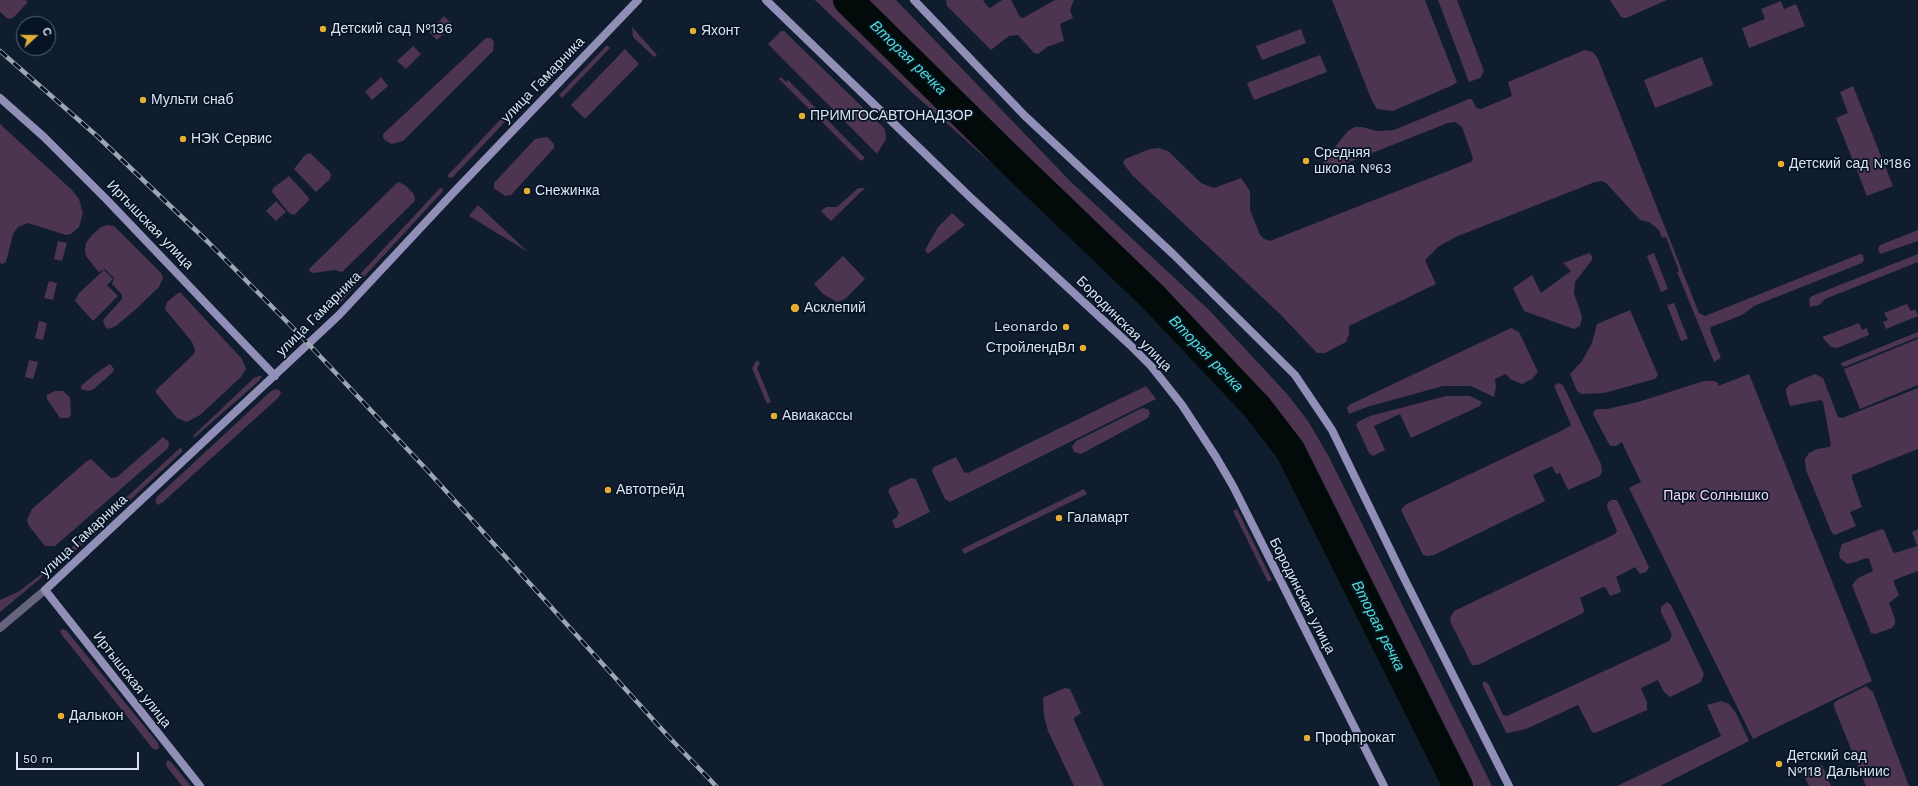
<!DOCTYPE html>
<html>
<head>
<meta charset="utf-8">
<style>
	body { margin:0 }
	#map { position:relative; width:1918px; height:786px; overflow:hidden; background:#0f1d2e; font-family:"Work Sans",sans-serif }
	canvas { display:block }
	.north { position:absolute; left:16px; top:16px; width:40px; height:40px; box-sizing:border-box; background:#061324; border:1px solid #5b6776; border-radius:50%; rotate:69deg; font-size:11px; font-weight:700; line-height:16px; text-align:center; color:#dae4f0 }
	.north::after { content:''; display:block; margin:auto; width:14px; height:18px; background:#e2af34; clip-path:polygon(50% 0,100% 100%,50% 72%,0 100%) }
	.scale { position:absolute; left:16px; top:752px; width:123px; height:18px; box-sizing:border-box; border:2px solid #dae4f0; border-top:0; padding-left:5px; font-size:12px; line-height:14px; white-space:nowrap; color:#dae4f0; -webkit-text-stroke:3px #061324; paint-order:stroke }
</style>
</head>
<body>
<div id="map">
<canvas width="1918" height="786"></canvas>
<div class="north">С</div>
<div class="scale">50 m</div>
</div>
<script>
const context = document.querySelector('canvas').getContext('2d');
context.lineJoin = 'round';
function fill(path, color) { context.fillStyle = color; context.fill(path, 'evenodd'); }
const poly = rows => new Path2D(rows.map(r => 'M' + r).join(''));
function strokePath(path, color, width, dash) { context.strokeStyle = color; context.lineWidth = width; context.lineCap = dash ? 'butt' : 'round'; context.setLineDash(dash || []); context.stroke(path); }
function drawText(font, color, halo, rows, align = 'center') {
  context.font = font + ' "Work Sans",sans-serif'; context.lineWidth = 3.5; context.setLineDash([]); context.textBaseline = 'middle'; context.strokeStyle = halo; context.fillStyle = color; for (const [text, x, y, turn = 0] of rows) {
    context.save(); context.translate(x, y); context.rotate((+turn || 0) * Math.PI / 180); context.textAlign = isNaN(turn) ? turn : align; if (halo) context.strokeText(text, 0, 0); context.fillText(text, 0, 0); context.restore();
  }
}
fill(poly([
	[0,0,25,0,27,1,27,3,13,18,8,19,0,12],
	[814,0,896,0,1071,182,1209,310,1288,395,1308,421,1328,455,1492,786,1443,786,1311,518,1284,467,1258,425,1223,383,1190,347,1142,302,1016,185,916,96,816,1],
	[946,0,983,0,987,6,990,8,1002,0,1011,0,1020,17,1023,18,1055,0,1074,0,1070,10,1073,18,1060,24,1064,41,1047,47,1038,54,1034,53,1018,35,1009,36,991,50,947,6],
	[1332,0,1425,0,1457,82,1453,85,1393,111,1377,109,1372,101],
	[1438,0,1457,0,1484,71,1480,78,1469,82],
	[1610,0,1667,0,1626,18,1621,17],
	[1781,1,1784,9,1796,4,1805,26,1749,48,1742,28,1765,19,1761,9],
	[444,16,453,25,437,40,429,32],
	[632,27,657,55,654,57,633,37],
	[1301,29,1306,43,1262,60,1256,46],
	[781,31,784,31,885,129,886,139,877,154,768,44],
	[486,38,491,38,494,42,493,51,403,141,392,144,386,141,383,138,383,134],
	[607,45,610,48,562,98,559,95],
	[413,46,421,54,406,69,397,61],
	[625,49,639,64,585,119,571,105],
	[1585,50,1593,52,1598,59,1699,313,1705,316,1860,254,1863,255,1864,260,1862,263,1754,306,1742,315,1711,327,1710,330,1721,358,1714,362,1677,272,1679,271,1666,237,1662,238,1659,230,1649,222,1640,220,1607,184,1602,181,1595,182,1458,236,1439,246,1425,260,1436,284,1349,326,1349,334,1346,342,1325,353,1317,353,1281,315,1132,175,1123,163,1125,159,1150,149,1159,148,1168,151,1201,183,1214,188,1241,178,1250,191,1250,210,1260,235,1264,239,1270,241,1471,162,1473,158,1462,127,1455,122,1448,123,1329,170,1325,168,1323,163,1325,159,1348,131,1355,127,1362,127,1377,131,1394,130,1469,99,1472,99,1476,108,1481,109,1512,96,1508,82],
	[1320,55,1327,72,1254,100,1247,83],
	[1702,57,1713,85,1655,108,1644,80],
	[381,77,388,86,372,100,365,92],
	[781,77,786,82,788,80,865,158,861,161,779,79],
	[1853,86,1893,186,1867,196,1836,118,1848,113,1840,92],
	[514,105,518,106,517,109,452,178,448,177,448,175],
	[0,124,72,190,79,199,83,213,79,227,71,234,66,235,28,223,18,227,13,234,6,262,3,264,0,263],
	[547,137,554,144,554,148,511,195,505,196,494,188,494,183,535,139],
	[310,153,330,172,331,175,330,179,316,192,294,169,305,155],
	[289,176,308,197,309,200,294,215,289,213,272,192,273,188],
	[398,182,405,185,414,194,415,199,414,202,342,272,334,270,314,273,310,272,309,269],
	[440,188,443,189,443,191,340,303,336,302,336,300],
	[861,188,865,188,831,221,821,211,826,207,837,207,857,189],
	[276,201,286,212,276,221,266,211],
	[478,205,528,252,469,216],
	[952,213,965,225,928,254,925,250,938,227],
	[108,225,114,226,161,273,163,278,159,287,136,309,116,326,109,329,105,327,103,320,122,299,122,295,112,284,114,278,105,269,99,272,97,270,86,256,85,250,86,243,92,235,101,227],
	[1918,230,1918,241,1880,254,1878,249,1880,245],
	[58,241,67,243,62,261,54,259],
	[1589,253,1592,256,1592,260,1575,282,1574,293,1582,317,1580,326,1574,329,1524,311,1513,288,1532,275,1541,293,1571,271,1563,263],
	[1654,253,1668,289,1661,292,1647,256],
	[1918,254,1918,262,1825,299,1819,305,1810,307,1809,299,1812,296],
	[843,256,865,279,845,299,837,302,823,294,814,284],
	[104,270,113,279,107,285,118,296,93,321,75,301,79,293],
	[49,281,57,283,53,300,44,298],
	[178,293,181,293,242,359,246,369,241,377,200,415,187,422,177,418,156,393,156,390,194,354,195,350,192,342,165,309,167,302],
	[1674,303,1688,339,1681,341,1667,305],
	[1907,304,1911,311,1915,309,1918,316,1886,329,1883,322,1888,320,1884,313],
	[1630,310,1658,375,1655,379,1604,393,1581,394,1577,391,1570,374,1582,361,1592,343,1597,324],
	[39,321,47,323,43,340,35,338],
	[1859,323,1862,330,1867,328,1869,335,1837,348,1831,347,1822,337],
	[1511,328,1519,332,1538,372,1532,379,1522,384,1510,379,1506,374,1495,379,1496,387,1494,397,1471,386,1443,386,1367,407,1349,414,1347,408,1349,405],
	[1918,332,1918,337,1844,367,1841,365,1841,363],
	[1918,339,1918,385,1860,409,1844,369],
	[29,360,38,362,33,379,25,377],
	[757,360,760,363,757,368,771,402,767,404,752,368],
	[110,364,114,369,113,372,94,389,88,391,81,389,81,386,95,374],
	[1749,374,1872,681,1753,739,1629,488,1641,482,1625,449,1622,442,1616,446,1610,446,1593,414,1594,411,1597,409,1607,409,1638,402,1704,381,1714,381,1718,383,1718,386],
	[1815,374,1823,378,1838,417,1842,418,1918,388,1918,449,1852,475,1852,479,1862,507,1850,512,1856,526,1837,534,1834,535,1831,531,1806,470,1805,459,1809,453,1817,449,1829,447,1831,445,1823,402,1821,400,1790,406,1786,393,1786,389,1789,385],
	[259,376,262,376,259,381,194,438,193,436,197,432,254,378],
	[1558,383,1563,385,1601,464,1602,471,1600,476,1568,490,1560,473,1556,474,1552,466,1533,475,1545,501,1434,555,1428,556,1423,555,1401,510,1405,505,1565,429,1571,425,1554,386],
	[1146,386,1156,399,950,502,945,499,932,471,934,467,956,457,964,472,968,473],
	[275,389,279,390,281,393,278,398,163,502,158,505,156,503,156,498,160,494,271,391],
	[55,391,63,391,70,397,71,415,69,418,60,418,47,399,47,395],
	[1446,396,1470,396,1482,402,1480,406,1411,438,1400,414,1374,426,1385,450,1373,456,1369,453,1356,425,1358,422,1370,416],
	[1142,408,1148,409,1150,413,1148,418,1081,454,1074,452,1072,447,1076,441],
	[163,437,169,442,168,448,55,546,45,546,29,526,27,520,32,509,87,461,91,459,111,478,117,477],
	[180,448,182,449,182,452,71,555,64,560,64,555,68,551],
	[911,478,916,479,930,512,898,528,895,528,892,520,896,518,899,513,888,491,890,488],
	[1084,489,1087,494,964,554,962,549],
	[1612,500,1617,500,1646,561,1649,568,1646,572,1640,574,1635,567,1616,577,1621,591,1619,593,1610,596,1606,588,1603,587,1580,598,1584,610,1583,613,1478,665,1472,665,1451,623,1450,618,1454,611,1615,534,1617,531,1607,507,1608,502],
	[1237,509,1272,580,1268,582,1233,511],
	[1882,529,1884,530,1893,552,1895,553,1917,546,1912,532,1918,529,1918,571,1894,580,1894,583,1899,595,1889,603,1895,619,1895,624,1892,628,1875,634,1871,633,1852,585,1858,578,1873,571,1869,559,1867,558,1852,563,1847,564,1840,558,1839,553,1842,544],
	[48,569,41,578,0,612,0,600,18,592],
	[1667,602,1671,605,1704,674,1701,682,1670,697,1664,692,1658,680,1643,687,1641,689,1647,702,1647,710,1595,733,1592,732,1578,705,1526,729,1508,733,1506,732,1483,686,1483,682,1486,682,1489,685,1503,715,1507,716,1669,641,1672,635,1661,612,1661,607],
	[63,629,66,630,158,743,159,747,157,750,153,749,62,635,60,631],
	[1866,686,1873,692,1909,786,1866,786,1834,707,1834,703,1838,700],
	[1065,688,1070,689,1081,713,1074,718,1074,720,1104,786,1074,786,1048,731,1044,716,1043,699,1044,697],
	[1721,701,1729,704,1736,713,1749,741,1660,786,1617,786,1721,736,1707,705],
	[168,760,171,762,191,786,182,786,167,767,166,763],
	[1822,765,1831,786,1809,786,1803,773]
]), '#4d3451');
strokePath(poly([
	[848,0,1005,155,1152,296,1257,407,1290,450,1458,786]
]), '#020b0a', 30);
strokePath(poly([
	[0,628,45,590]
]), '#66647f', 8);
strokePath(poly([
	[766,0,971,198,1130,345,1151,366,1182,405,1216,457,1233,486,1384,786],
	[914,0,1025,116,1174,255,1295,375,1332,430,1403,576,1509,786],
	[0,98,44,137,107,200,275,376],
	[200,786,45,590,339,315,453,193,638,0]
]), '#918eb8', 8);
const rail = poly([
	[0,51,97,136,208,242,301,336,426,469,667,735,716,786]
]);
strokePath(rail, '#9ca7b4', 4.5);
strokePath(rail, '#061324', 3, [9]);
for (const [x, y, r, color] of [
	[323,29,4,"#e2af34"],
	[693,31,4,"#e2af34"],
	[143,100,4,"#e2af34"],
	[802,116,4,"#e2af34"],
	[183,139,4,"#e2af34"],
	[1306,161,4,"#e2af34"],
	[1781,164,4,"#e2af34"],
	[527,191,4,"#e2af34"],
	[795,308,5,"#e2af34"],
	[1066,327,4,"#e2af34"],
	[1083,348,4,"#e2af34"],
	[774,416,4,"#e2af34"],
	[608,490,4,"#e2af34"],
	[1059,518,4,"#e2af34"],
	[61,716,4,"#e2af34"],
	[1307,738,4,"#e2af34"],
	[1779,764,4,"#e2af34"]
]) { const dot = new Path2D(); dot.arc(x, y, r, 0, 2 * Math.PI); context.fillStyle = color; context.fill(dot); strokePath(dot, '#061324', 1.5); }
drawText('14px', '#dae4f0', '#061324', [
	["Детский сад №136",331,29],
	["Яхонт",701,31],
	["Мульти снаб",151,100],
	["ПРИМГОСАВТОНАДЗОР",810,116],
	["НЭК Сервис",191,139],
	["Средняя",1314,153],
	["школа №63",1314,169],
	["Детский сад №186",1789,164],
	["Снежинка",535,191],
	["Асклепий",804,308],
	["Leonardo",1058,327,"right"],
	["СтройлендВл",1075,348,"right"],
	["Авиакассы",782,416],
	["Автотрейд",616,490],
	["Галамарт",1067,518],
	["Далькон",69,716],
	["Профпрокат",1315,738],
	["Детский сад",1787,756],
	["№118 Дальниис",1787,772]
], 'left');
drawText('14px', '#dae4f0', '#061324', [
	["улица Гамарника",543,80,-46],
	["Иртышская улица",150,225,46],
	["улица Гамарника",319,314,-45],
	["Бородинская улица",1124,324,45],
	["улица Гамарника",84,536,-43],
	["Бородинская улица",1302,596,63],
	["Иртышская улица",132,680,52]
]);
drawText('14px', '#f2d8f6', '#061324', [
	["Парк Солнышко",1716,496]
]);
drawText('italic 15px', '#4eded1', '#061324', [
	["Вторая речка",908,58,44],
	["Вторая речка",1206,354,46],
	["Вторая речка",1378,626,63]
]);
</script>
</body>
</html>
